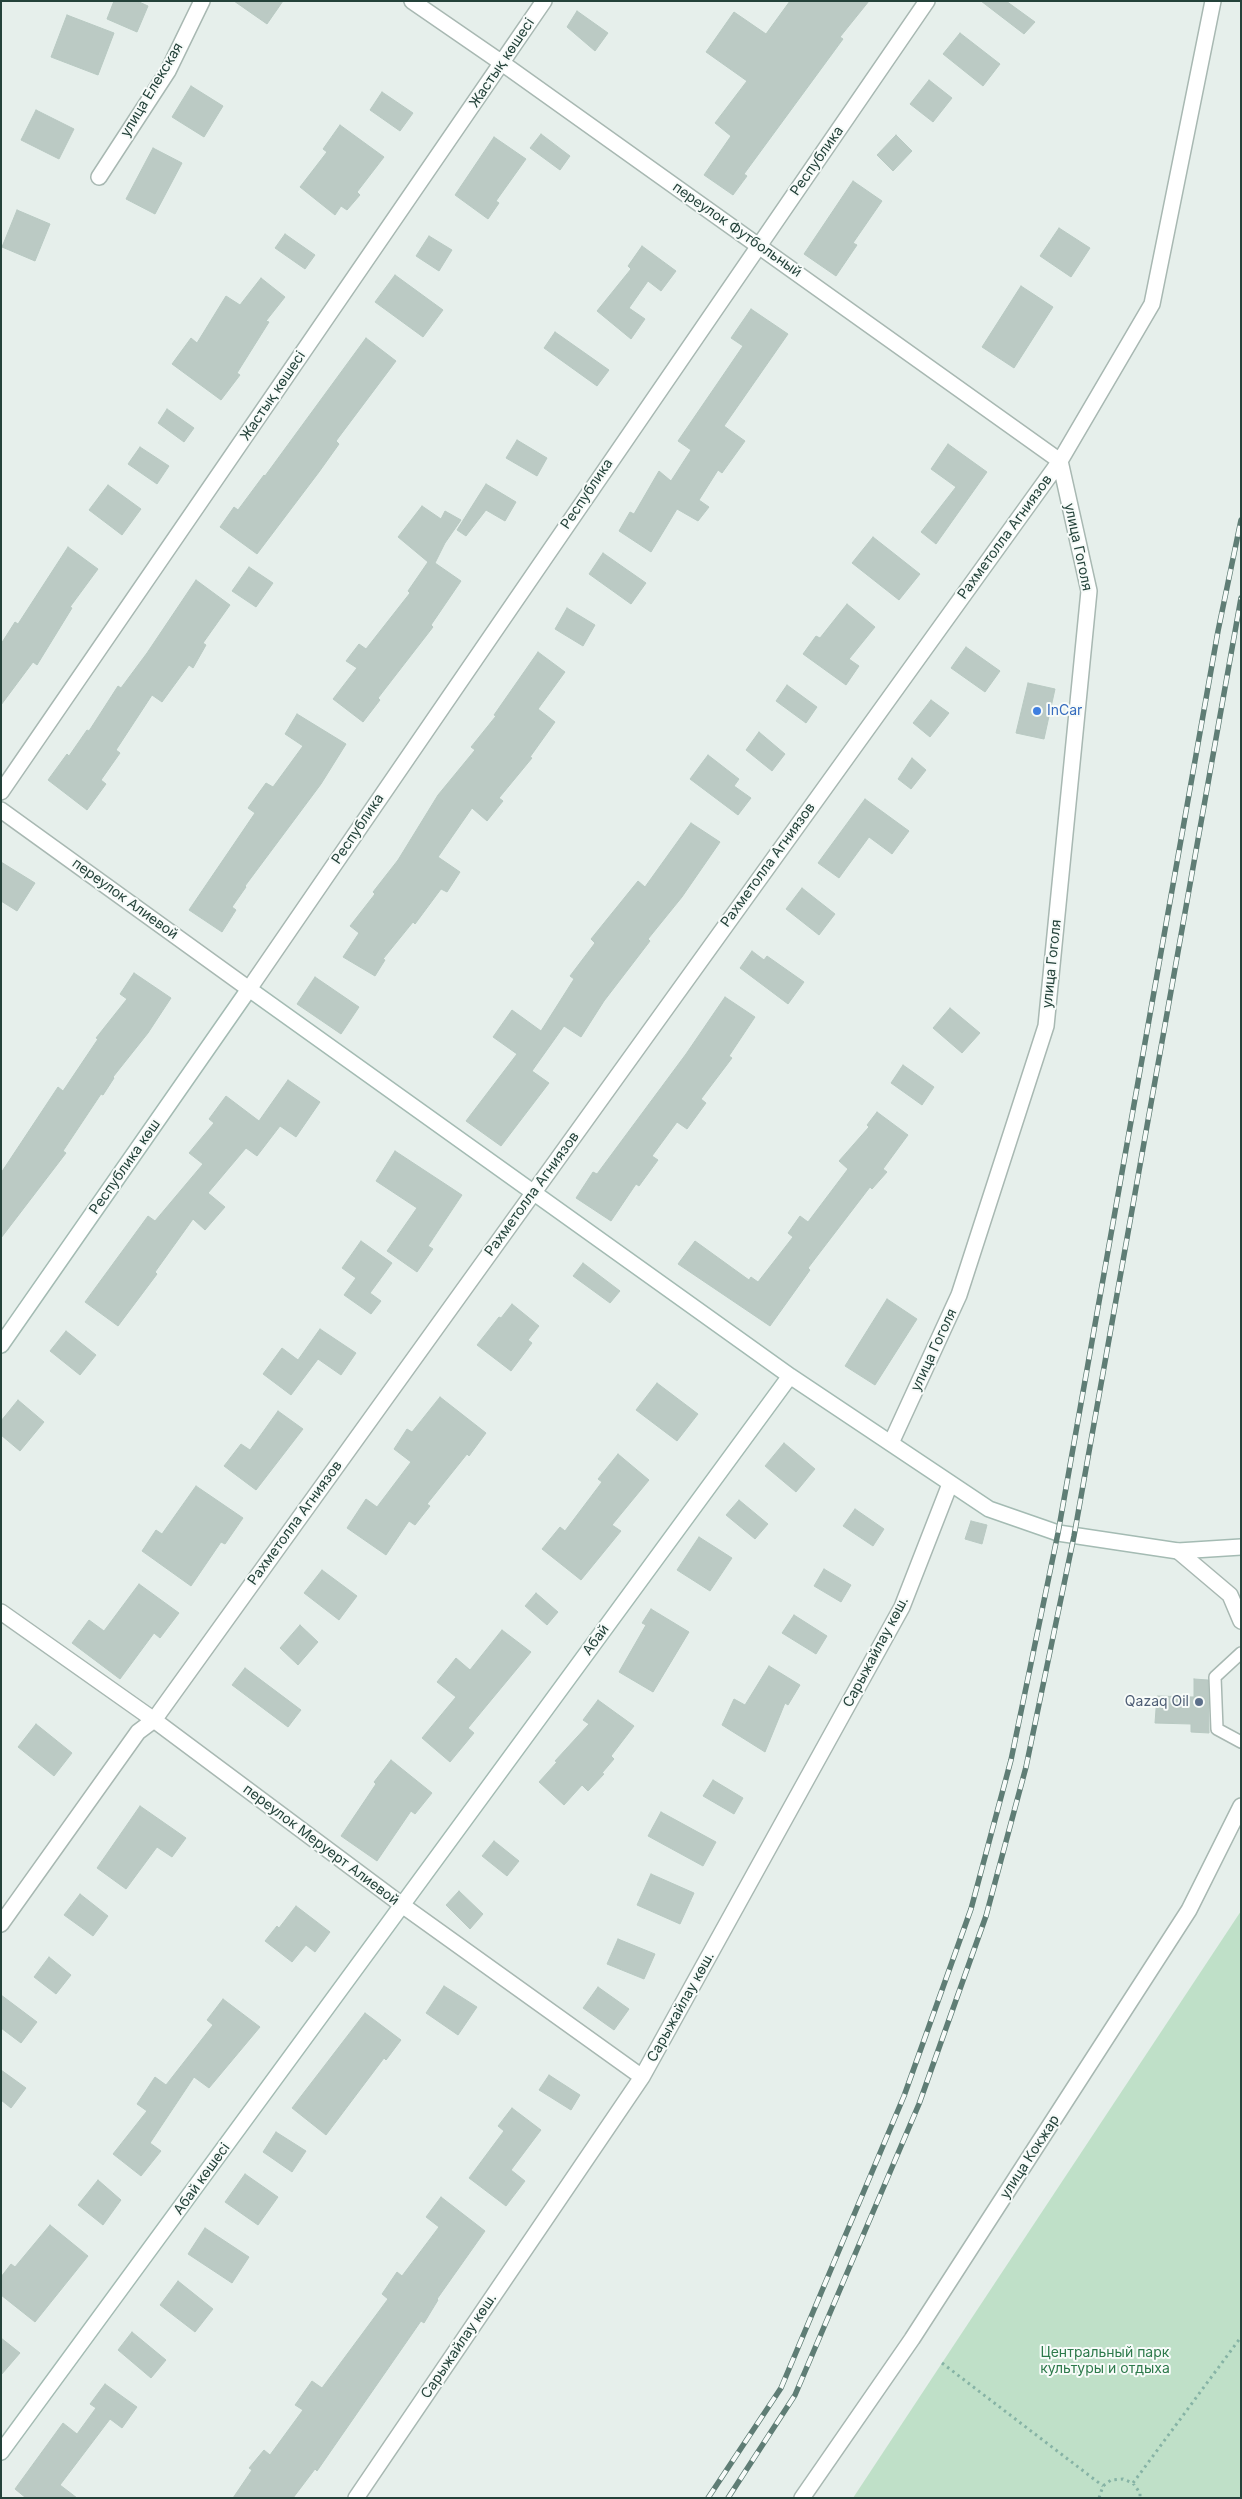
<!DOCTYPE html>
<html>
<head>
<meta charset="utf-8">
<style>
	body { margin:0 }
	#map { position:relative; width:1242px; height:2499px; overflow:hidden; background:#e6efeb; font-family:Inter,sans-serif }
	canvas { display:block }
	.frame { position:absolute; inset:0; border:2px solid #24423a; pointer-events:none }
</style>
</head>
<body>
<div id="map">
<canvas width="1242" height="2499"></canvas>
<div class="frame"></div>
</div>
<script>
const context = document.querySelector('canvas').getContext('2d');
context.lineJoin = 'round';
function fill(path, color) { context.fillStyle = color; context.fill(path, 'evenodd'); }
const poly = rows => new Path2D(rows.map(r => 'M' + r).join(''));
function strokePath(path, color, width, dash) { context.strokeStyle = color; context.lineWidth = width; context.lineCap = dash ? 'butt' : 'round'; context.setLineDash(dash || []); context.stroke(path); }
function drawText(font, color, halo, rows, align = 'center') {
  context.font = font + ' Inter,sans-serif'; context.lineWidth = 4; context.setLineDash([]); context.textBaseline = 'middle'; context.strokeStyle = halo; context.fillStyle = color; for (const [text, x, y, turn = 0] of rows) {
    context.save(); context.translate(x, y); context.rotate((+turn || 0) * Math.PI / 180); context.textAlign = isNaN(turn) ? turn : align; if (halo) context.strokeText(text, 0, 0); context.fillText(text, 0, 0); context.restore();
  }
}
fill(poly([
	[1241,1911,1241,2498,853,2498,942,2363]
]), '#bfe0c8');
const building = poly([
	[114,1,137,1,148,6,137,32,107,19,114,1],
	[234,1,283,1,267,24,234,1],
	[790,1,869,1,840,37,843,39,744,174,747,176,733,195,704,175,731,136,715,123,747,81,706,52,734,12,766,34,790,1],
	[981,1,1006,1,1035,22,1024,34,981,1],
	[577,11,608,33,595,51,567,27,577,11],
	[67,15,114,33,98,75,51,57,67,15],
	[960,33,1000,64,983,86,943,54,960,33],
	[929,80,952,98,933,122,910,104,929,80],
	[191,86,223,106,204,137,172,117,191,86],
	[382,92,413,113,400,131,370,110,382,92],
	[36,110,74,129,59,159,21,140,36,110],
	[340,125,384,157,357,192,360,195,347,210,341,206,335,215,300,187,327,152,323,149,340,125],
	[541,134,570,156,560,170,530,148,541,134],
	[896,135,912,151,893,171,877,155,896,135],
	[494,137,526,159,496,201,499,203,488,219,455,195,494,137],
	[153,148,182,163,155,214,126,199,153,148],
	[853,181,882,201,853,243,857,245,836,276,804,254,853,181],
	[17,210,50,224,35,261,2,247,17,210],
	[1059,228,1090,248,1071,277,1040,256,1059,228],
	[285,234,315,255,305,269,275,248,285,234],
	[429,236,452,250,439,271,416,256,429,236],
	[642,246,676,271,661,291,648,281,629,308,645,319,631,339,597,311,631,269,628,266,642,246],
	[395,275,443,310,423,337,375,302,395,275],
	[261,278,285,297,266,321,269,322,237,373,240,375,221,400,172,364,191,338,197,343,226,296,240,305,261,278],
	[1021,286,1053,307,1014,368,982,347,1021,286],
	[751,309,788,334,724,426,745,441,722,473,718,470,699,500,709,507,698,521,677,509,651,552,619,531,630,512,634,514,659,471,671,481,691,450,678,441,743,346,731,338,751,309],
	[555,332,609,370,597,386,544,348,555,332],
	[366,338,396,361,336,441,339,444,319,472,257,554,220,527,234,507,238,510,264,475,265,476,366,338],
	[167,409,194,428,184,442,158,423,167,409],
	[517,440,547,458,537,476,506,458,517,440],
	[948,444,987,472,936,544,921,532,956,487,931,469,948,444],
	[140,447,169,466,157,484,128,464,140,447],
	[486,484,516,502,505,521,486,510,466,536,457,530,486,484],
	[108,485,141,509,122,535,89,510,108,485],
	[422,506,441,519,445,511,461,520,445,543,435,563,461,581,431,625,433,627,378,698,380,700,363,722,333,699,357,668,346,661,359,644,366,649,410,593,408,591,428,562,398,537,422,506],
	[873,537,920,574,899,600,852,563,873,537],
	[68,547,98,569,70,607,72,608,37,665,33,662,1,705,1,644,15,622,18,624,68,547],
	[603,553,646,583,631,604,589,574,603,553],
	[249,567,273,583,256,607,232,591,249,567],
	[196,580,230,605,203,643,206,645,193,668,189,665,162,702,152,695,116,750,120,753,101,780,106,784,87,810,48,780,67,754,69,756,87,730,89,731,118,686,121,688,147,653,196,580],
	[847,604,875,627,849,659,859,666,846,685,803,654,816,636,820,638,847,604],
	[567,608,595,625,583,646,555,629,567,608],
	[966,647,1000,671,985,692,951,668,966,647],
	[538,652,565,672,538,709,555,722,530,757,532,758,499,798,503,801,487,821,472,808,438,857,460,872,447,892,441,889,415,924,413,922,383,959,385,960,375,976,343,957,359,933,350,926,375,894,373,892,398,860,438,795,475,750,471,747,496,716,494,715,538,652],
	[1028,683,1055,689,1044,739,1016,733,1028,683],
	[787,685,817,707,806,723,776,701,787,685],
	[931,700,949,713,930,737,913,723,931,700],
	[297,714,346,744,321,784,245,886,246,887,232,907,236,910,222,932,189,910,255,813,248,808,266,783,273,787,303,746,285,734,297,714],
	[759,732,785,754,772,771,746,750,759,732],
	[708,755,739,779,734,786,751,798,738,815,690,779,708,755],
	[912,758,926,770,911,789,898,779,912,758],
	[865,799,909,831,892,854,869,837,839,878,818,863,865,799],
	[691,823,720,842,682,897,648,939,650,941,604,1001,581,1037,564,1026,532,1071,549,1083,501,1146,466,1121,517,1054,493,1037,512,1010,541,1031,574,979,570,976,595,943,591,939,638,881,645,887,691,823],
	[1,862,35,883,17,911,1,901,1,862],
	[802,888,835,914,819,935,786,909,802,888],
	[752,951,764,960,767,956,804,982,788,1004,740,968,752,951],
	[134,973,171,998,148,1033,113,1077,114,1078,103,1095,101,1094,63,1151,66,1153,1,1238,1,1173,58,1087,63,1091,98,1039,96,1038,127,999,120,994,134,973],
	[315,977,359,1007,341,1034,297,1004,315,977],
	[725,997,755,1017,729,1056,732,1058,701,1099,706,1103,687,1129,677,1122,652,1156,658,1160,639,1186,636,1184,611,1221,576,1198,593,1172,597,1174,686,1054,725,997],
	[950,1008,980,1033,962,1053,933,1028,950,1008],
	[903,1065,934,1087,922,1105,891,1083,903,1065],
	[288,1080,320,1102,296,1137,280,1126,257,1156,246,1148,208,1193,225,1207,205,1230,193,1219,155,1272,157,1274,118,1326,85,1302,148,1216,155,1221,203,1164,189,1153,214,1123,209,1119,226,1096,259,1121,288,1080],
	[877,1112,908,1135,883,1169,887,1172,872,1189,870,1187,808,1268,810,1270,770,1326,678,1264,695,1241,749,1280,751,1277,758,1282,793,1237,788,1233,800,1216,808,1222,848,1169,839,1161,869,1127,867,1125,877,1112],
	[395,1151,462,1195,428,1246,433,1249,417,1272,387,1251,417,1208,376,1181,395,1151],
	[361,1241,392,1263,370,1293,381,1301,371,1314,344,1295,356,1278,342,1268,361,1241],
	[583,1263,620,1291,610,1303,573,1276,583,1263],
	[887,1299,917,1319,875,1385,845,1366,887,1299],
	[512,1304,539,1326,528,1340,532,1343,511,1371,477,1345,499,1317,501,1318,512,1304],
	[320,1329,356,1353,341,1375,318,1359,291,1395,263,1374,282,1348,298,1360,320,1329],
	[66,1331,96,1355,80,1375,50,1351,66,1331],
	[657,1383,698,1414,677,1441,636,1410,657,1383],
	[440,1397,486,1433,469,1456,467,1454,427,1504,430,1506,415,1525,409,1521,386,1555,347,1528,366,1499,377,1507,411,1462,394,1449,407,1429,412,1432,440,1397],
	[18,1400,44,1422,20,1451,1,1435,1,1421,18,1400],
	[278,1411,303,1429,256,1490,224,1466,241,1444,250,1450,278,1411],
	[784,1443,815,1469,796,1492,765,1466,784,1443],
	[618,1454,649,1480,612,1525,621,1531,581,1580,542,1549,560,1527,565,1531,602,1482,598,1479,618,1454],
	[196,1486,243,1518,225,1544,221,1542,191,1586,142,1551,156,1530,162,1534,196,1486],
	[739,1500,768,1524,755,1539,726,1515,739,1500],
	[855,1509,884,1529,873,1546,843,1526,855,1509],
	[971,1521,987,1525,982,1544,965,1539,971,1521],
	[699,1537,732,1558,710,1591,677,1570,699,1537],
	[824,1569,851,1585,841,1602,814,1586,824,1569],
	[322,1570,357,1596,339,1620,304,1593,322,1570],
	[139,1584,179,1613,160,1638,154,1633,120,1679,72,1643,89,1620,104,1631,139,1584],
	[536,1593,558,1612,547,1625,525,1606,536,1593],
	[651,1609,689,1632,653,1692,619,1672,646,1625,642,1623,651,1609],
	[794,1615,827,1636,816,1654,782,1633,794,1615],
	[300,1625,318,1642,298,1665,280,1648,300,1625],
	[502,1630,531,1652,468,1728,474,1733,450,1762,422,1738,456,1697,437,1682,456,1658,470,1670,502,1630],
	[769,1666,800,1685,788,1705,785,1703,765,1752,722,1725,734,1699,745,1705,769,1666],
	[245,1668,301,1710,288,1727,232,1685,245,1668],
	[1194,1679,1208,1680,1209,1733,1191,1732,1191,1724,1155,1723,1157,1696,1194,1697,1194,1679],
	[598,1700,634,1726,611,1756,614,1759,602,1773,604,1774,588,1791,582,1785,564,1805,539,1782,557,1762,555,1761,589,1724,583,1720,598,1700],
	[36,1724,72,1753,54,1776,18,1747,36,1724],
	[391,1760,432,1793,415,1814,411,1811,377,1861,341,1836,376,1784,374,1782,391,1760],
	[713,1780,743,1798,734,1814,703,1796,713,1780],
	[140,1806,186,1838,172,1857,157,1847,126,1889,97,1868,140,1806],
	[661,1812,716,1842,703,1866,648,1836,661,1812],
	[494,1841,519,1861,507,1876,482,1856,494,1841],
	[651,1874,694,1893,680,1924,637,1905,651,1874],
	[459,1891,483,1914,470,1929,446,1905,459,1891],
	[80,1894,108,1916,93,1936,64,1915,80,1894],
	[296,1906,330,1932,315,1952,306,1945,292,1962,265,1941,277,1926,279,1928,296,1906],
	[618,1939,655,1954,644,1979,607,1964,618,1939],
	[49,1957,71,1975,56,1994,34,1977,49,1957],
	[444,1986,477,2007,458,2035,426,2013,444,1986],
	[598,1987,629,2009,614,2030,583,2008,598,1987],
	[1,1995,37,2022,21,2043,1,2028,1,1995],
	[223,1999,260,2027,209,2088,194,2077,150,2143,161,2151,141,2176,113,2154,147,2111,137,2104,155,2077,166,2085,213,2025,207,2020,223,1999],
	[365,2013,401,2040,386,2060,384,2058,326,2135,292,2108,365,2013],
	[1,2070,26,2088,11,2108,1,2100,1,2070],
	[549,2075,580,2095,571,2110,539,2090,549,2075],
	[512,2108,541,2130,511,2170,525,2181,506,2206,469,2178,504,2131,498,2126,512,2108],
	[276,2132,306,2151,292,2172,263,2152,276,2132],
	[245,2174,278,2197,258,2225,225,2202,245,2174],
	[98,2180,121,2200,103,2225,78,2205,98,2180],
	[441,2197,485,2231,437,2299,438,2300,424,2323,421,2321,317,2471,315,2469,293,2498,233,2498,252,2470,249,2468,264,2450,270,2455,303,2410,295,2405,312,2381,322,2388,388,2299,382,2294,397,2272,402,2276,439,2227,426,2217,441,2197],
	[50,2225,88,2256,35,2322,1,2295,1,2277,11,2264,15,2267,50,2225],
	[205,2228,249,2257,232,2283,188,2254,205,2228],
	[178,2281,213,2309,195,2332,160,2305,178,2281],
	[132,2332,166,2360,151,2378,118,2350,132,2332],
	[1,2338,20,2353,1,2375,1,2338],
	[105,2384,137,2407,122,2428,110,2419,60,2485,77,2498,26,2498,15,2489,63,2423,77,2434,96,2408,90,2404,105,2384]
]);
fill(building, '#bbcac4');
strokePath(building, '#b8c9c2', 1);
const service = poly([
	[1241,1653,1215,1677,1217,1729,1241,1742]
]);
const minor = poly([
	[412,1,502,63,1060,461],
	[99,177,168,71,202,1],
	[1,792,544,1],
	[1,810,249,989,927,1],
	[891,1443,959,1295,1046,1026,1089,591,1060,461],
	[1,1612,154,1720,402,1905,642,2077],
	[1,1924,138,1732,154,1720,1060,461,1152,304,1213,1],
	[356,2498,642,2077,902,1607,950,1484]
]);
const tertiary = poly([
	[1178,1551,1230,1595,1241,1621],
	[802,2498,912,2339,1189,1910,1241,1806]
]);
const secondary = poly([
	[1,1345,249,989,790,1376,989,1509,1058,1533,1178,1551,1241,1547],
	[1,2452,790,1376]
]);
strokePath(service, '#a8b8b2', 14);
strokePath(minor, '#a8b8b2', 18);
strokePath(tertiary, '#a8b8b2', 18);
strokePath(secondary, '#a4bbb3', 18);
strokePath(poly([
	[942,2363,1103,2486],
	[1133,2483,1241,2337],
	[1099,2498,1103,2486,1111,2480,1123,2479,1133,2483,1140,2493,1140,2498]
]), '#86b3a5', 3, [2.5, 4]);
strokePath(service, '#fff', 11);
strokePath(minor, '#fff', 15);
strokePath(tertiary, '#fff', 15);
strokePath(secondary, '#fff', 15);
const rail = poly([
	[708,2498,781,2388,904,2096,971,1909,1011,1760,1058,1533,1218,631,1241,520],
	[728,2498,795,2395,919,2104,986,1916,1026,1767,1074,1536,1241,598]
]);
strokePath(rail, '#5f7d75', 5.5);
strokePath(rail, '#f7fbf9', 4, [11]);
for (const [x, y, r, color] of [
	[1037,711,5,"#3f7fe0"],
	[1199,1702,5,"#5c6f8a"]
]) { const dot = new Path2D(); dot.arc(x, y, r, 0, 2 * Math.PI); context.fillStyle = color; context.fill(dot); strokePath(dot, '#f7fbf9', 2); }
drawText('14px', '#24423a', '#f7fbf9', [
	["Жастық көшесі",502,63,-56],
	["улица Елекская",152,90,-59],
	["Республика",817,161,-55],
	["переулок Футбольный",737,230,35],
	["Жастық көшесі",273,396,-56],
	["Республика",587,494,-56],
	["Рахметолла Агниязов",1005,537,-54],
	["улица Гоголя",1078,547,78],
	["Республика",358,829,-56],
	["Рахметолла Агниязов",768,865,-54],
	["переулок Алиевой",125,899,36],
	["улица Гоголя",1052,964,-84],
	["Республика көш",125,1167,-55],
	["Рахметолла Агниязов",532,1194,-54],
	["улица Гоголя",934,1350,-65],
	["Рахметолла Агниязов",295,1523,-54],
	["Абай",596,1640,-54],
	["Сарыжайлау көш.",876,1652,-62],
	["переулок Меруерт Алиевой",321,1845,37],
	["Сарыжайлау көш.",681,2007,-61],
	["улица Кокжар",1030,2157,-57],
	["Абай көшесі",202,2179,-54],
	["Сарыжайлау көш.",459,2346,-56]
]);
drawText('14px', '#366cbe', '#f7fbf9', [
	["InCar",1047,711]
], 'left');
drawText('14px', '#4e5e75', '#f7fbf9', [
	["Qazaq Oil",1189,1702]
], 'right');
drawText('14px', '#2d7a4b', '#f7fbf9', [
	["Центральный парк",1105,2353],
	["культуры и отдыха",1105,2369]
]);
</script>
</body>
</html>
